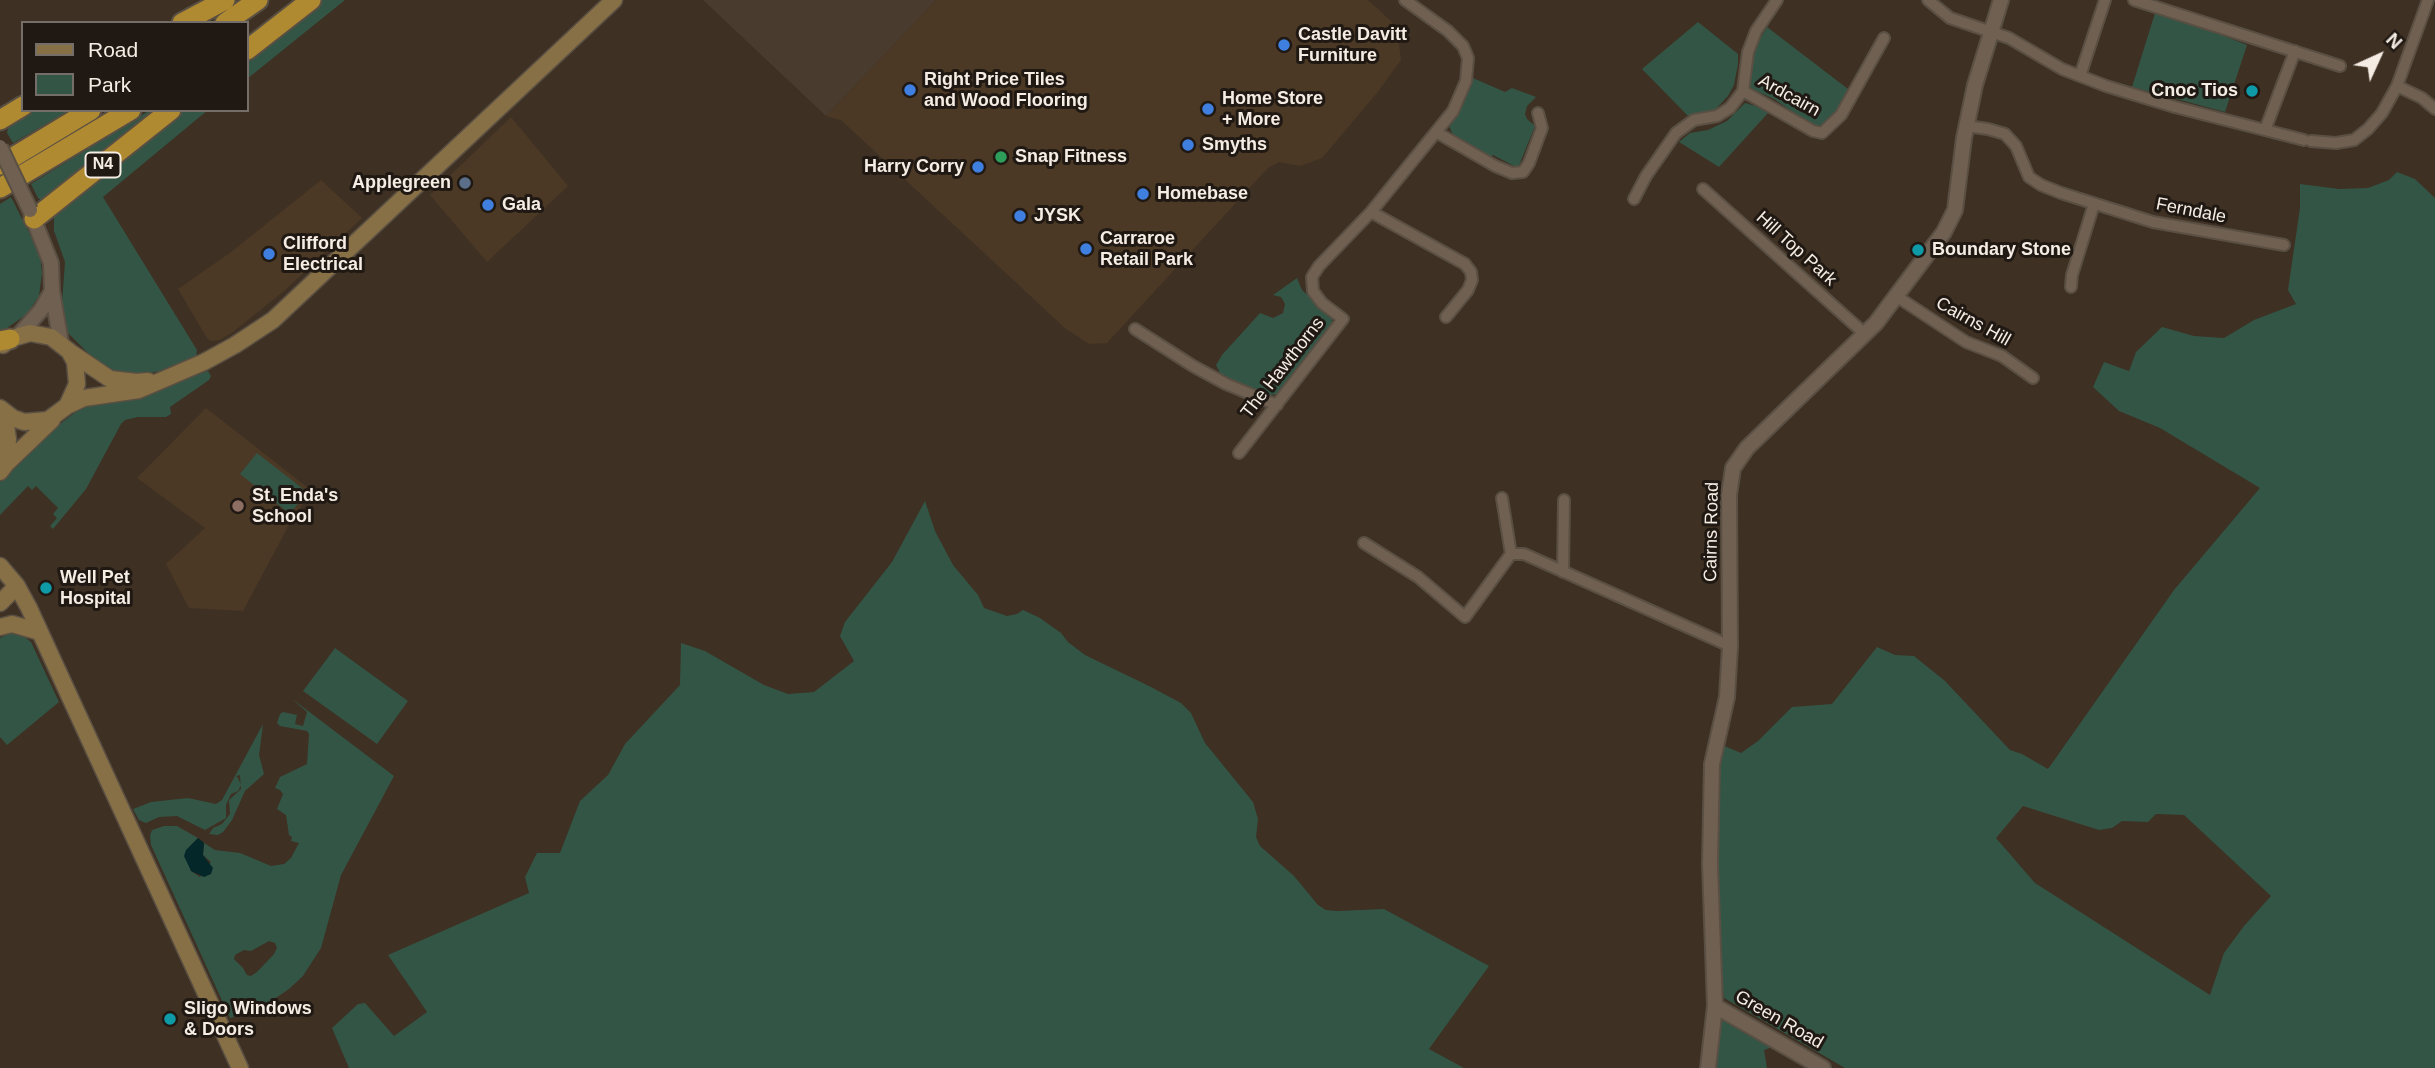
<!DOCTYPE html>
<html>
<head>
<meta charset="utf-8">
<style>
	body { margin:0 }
	#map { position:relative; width:2435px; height:1068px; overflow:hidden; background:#3e3023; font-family:Arial,sans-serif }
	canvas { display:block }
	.legend { position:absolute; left:21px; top:21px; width:228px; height:91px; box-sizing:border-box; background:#201913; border:2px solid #756d67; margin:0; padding:9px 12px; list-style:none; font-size:21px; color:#f5ece4 }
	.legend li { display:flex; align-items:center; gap:14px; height:35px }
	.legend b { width:35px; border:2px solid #756d67 }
	.north { position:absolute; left:2344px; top:21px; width:70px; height:70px; -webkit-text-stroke:5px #201913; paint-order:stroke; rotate:45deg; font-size:19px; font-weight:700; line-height:28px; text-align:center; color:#f5ece4 }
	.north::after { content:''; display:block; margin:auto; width:24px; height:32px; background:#f5ece4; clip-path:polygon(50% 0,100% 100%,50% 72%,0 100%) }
</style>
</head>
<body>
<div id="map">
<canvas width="2435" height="1068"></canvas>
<ul class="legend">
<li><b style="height:9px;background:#877045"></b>Road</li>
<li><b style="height:19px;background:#335545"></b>Park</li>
</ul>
<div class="north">N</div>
</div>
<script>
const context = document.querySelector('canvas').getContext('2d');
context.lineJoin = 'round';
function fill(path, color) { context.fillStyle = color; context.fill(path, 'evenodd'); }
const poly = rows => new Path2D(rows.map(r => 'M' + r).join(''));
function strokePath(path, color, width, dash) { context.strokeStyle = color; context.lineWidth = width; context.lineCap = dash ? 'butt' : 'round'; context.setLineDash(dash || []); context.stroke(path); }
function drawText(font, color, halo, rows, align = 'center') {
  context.font = font + ' Arial,sans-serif'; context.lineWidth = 6; context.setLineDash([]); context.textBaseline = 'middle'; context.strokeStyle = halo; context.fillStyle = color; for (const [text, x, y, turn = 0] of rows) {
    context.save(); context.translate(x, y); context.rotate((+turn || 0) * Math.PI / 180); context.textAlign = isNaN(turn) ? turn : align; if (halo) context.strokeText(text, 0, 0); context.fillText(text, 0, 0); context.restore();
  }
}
fill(poly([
	[936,0,1368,0,1391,21,1398,37,1401,60,1377,93,1322,158,1300,166,1279,162,1268,168,1107,343,1089,344,1066,329,841,120,826,116],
	[511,117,568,186,487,262,430,195],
	[321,180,362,218,284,291,233,332,220,340,211,341,207,338,178,289,231,252],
	[206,408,312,491,291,521,243,611,189,608,166,564,205,528,137,478]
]), '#4b3926');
fill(poly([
	[703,0,936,0,826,116]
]), '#4a3b2f');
fill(poly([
	[320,0,345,0,247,79,247,58],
	[2155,13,2209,30,2247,45,2225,112,2132,87],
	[1698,22,1738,54,1738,64,1734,85,1728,96,1713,112,1689,117,1642,69],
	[1767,27,1848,89,1835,114,1823,127,1810,124,1774,99,1750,88,1748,81,1751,54],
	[1473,78,1505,92,1512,88,1536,97,1527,106,1525,114,1527,119,1535,126,1518,168,1493,155,1491,157,1455,139,1449,126,1464,100],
	[1745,103,1756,106,1768,113,1719,167,1679,142,1690,133,1708,130,1727,121],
	[28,110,70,110,13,143,7,133,9,125],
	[150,110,163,110,43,202,38,198,31,184],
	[182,110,208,110,103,197,197,350,196,357,160,371,131,376,113,372,94,359,68,333,61,316,65,262,54,231,54,215,60,208,95,183],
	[2397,172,2415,179,2435,198,2435,1068,1845,1068,1724,998,1720,971,1715,833,1716,764,1722,745,1741,753,1758,741,1792,707,1832,704,1877,647,1895,655,1914,656,1945,681,2010,750,2022,754,2048,769,2174,590,2260,488,2160,428,2119,411,2093,387,2104,362,2129,371,2136,352,2162,327,2194,336,2224,338,2254,320,2296,304,2288,290,2300,208,2300,184,2339,189,2368,188,2389,180],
	[2023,806,2099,830,2112,828,2122,821,2148,822,2156,814,2184,815,2271,896,2244,926,2224,953,2210,995,2035,883,1996,838],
	[11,197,40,254,42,273,39,296,27,314,0,333,0,204],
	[1297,278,1302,290,1332,317,1332,327,1279,394,1270,395,1222,377,1216,365,1222,355,1260,313,1273,318,1283,313,1285,304,1281,297,1273,295],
	[208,371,211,376,209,380,170,407,171,414,166,417,138,417,125,420,121,424,86,489,53,529,50,526,57,518,53,514,58,508,36,486,32,490,28,486,0,515,0,482,19,455,85,405,143,394],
	[257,453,307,492,290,514,240,474],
	[925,501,935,531,953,565,978,595,984,608,1007,616,1017,614,1023,610,1040,618,1061,633,1068,642,1085,655,1149,686,1181,703,1191,713,1205,743,1253,802,1258,819,1256,837,1260,846,1294,876,1318,905,1326,910,1337,911,1384,909,1489,966,1429,1049,1464,1068,349,1068,332,1028,358,1004,365,1003,394,1036,427,1012,388,955,529,893,525,877,537,853,560,853,580,801,608,775,625,744,680,685,681,643,705,651,764,685,788,694,814,692,854,661,840,636,845,622,892,562],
	[10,633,22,635,31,642,59,702,7,745,0,737,0,638],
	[335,648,408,701,377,744,303,691],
	[291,698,394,776,341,875,321,948,303,976,289,989,261,1008,230,1018,151,845,150,836,152,830,164,826,177,826,198,838,190,846,191,871,200,877,211,862,203,855,204,843,215,850,240,853,271,866,284,864,291,858,299,843,291,841,292,837,289,835,286,815,277,809,283,794,280,790,275,788,280,777,307,764,309,734,307,731,280,726,277,723,280,714,283,712,297,715,295,724,303,726,307,712],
	[269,941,275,943,277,948,274,954,257,972,251,976,247,975,243,968,234,959,235,955,244,950,251,951],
	[263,724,259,755,264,774,245,791,232,820,223,832,218,835,209,834,213,828,222,824,230,814,229,800,241,789,240,775,236,776,238,778,241,785,238,791,231,794,226,805,226,818,205,830,177,816,159,817,146,823,139,820,133,809,151,802,188,798,216,804,222,800],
	[1715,1006,1775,1046,1764,1050,1767,1068,1715,1068]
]), '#335545');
fill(poly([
	[198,838,204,843,203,855,213,868,211,874,204,877,191,871,184,856,186,850]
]), '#04272a');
const minor = poly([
	[1928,0,1950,18,2009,38,2062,69,2106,86,2175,107,2304,140],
	[2134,0,2340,66],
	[2080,76,2105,0],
	[2397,86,2422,98,2435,109],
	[1743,91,1813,131,1822,133,1841,115,1884,38],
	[1743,91,1748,52,1756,31,1777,0],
	[1966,126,1988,129,2005,134,2016,146,2029,177,2041,185,2061,193,2153,222,2284,245],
	[2265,130,2295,51],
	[1436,132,1495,166,1512,173,1523,172,1529,163,1542,128,1538,113],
	[2311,141,2336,143,2354,140,2368,129,2382,113,2397,86,2428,0],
	[1703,189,1865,334],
	[1634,199,1646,176,1676,133,1694,120,1717,116,1730,108,1743,91],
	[1371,212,1465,264,1471,272,1472,280,1468,290,1446,317],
	[2071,287,2072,275,2094,204],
	[1896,296,1966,342,2002,356,2033,378],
	[1135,329,1193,366,1226,384,1277,405],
	[1239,453,1343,319,1322,303,1313,291,1312,277,1319,266,1371,212,1453,111,1466,81,1468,58,1463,46,1448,31,1405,0],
	[1502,498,1511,554,1524,554,1730,646],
	[1364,543,1418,577,1465,617,1511,554],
	[1563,572,1564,500]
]);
const tertiary = poly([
	[31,213,51,263,52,291,61,343],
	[19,335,41,310,52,291],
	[1715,1006,1823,1068],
	[1708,1068,1715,1006,1710,864,1712,764,1727,697,1730,646,1729,495,1733,468,1747,448,1876,323,1944,232,1955,210,1964,138,1975,85,2001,0]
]);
const secondary = poly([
	[70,352,110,379,137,382,148,381],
	[67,406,84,398,139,390,204,362,235,345,273,320,614,0],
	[0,408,13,418,24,422,48,420,67,406,77,384,75,362,69,351,51,337,30,333,10,339,3,345],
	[4,412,8,439,6,464],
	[0,472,6,464,52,420],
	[0,566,17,586,29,608,240,1068],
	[0,603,17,586],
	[0,627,12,624,40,632]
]);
const trunk = poly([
	[182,23,225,0],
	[225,23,258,0],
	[247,50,311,0],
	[0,120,23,106],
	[0,165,91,110],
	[0,188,131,110],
	[34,219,171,110],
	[0,341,10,339]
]);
strokePath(minor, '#5a4f43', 14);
strokePath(tertiary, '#5a4f43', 18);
strokePath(secondary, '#5a4f43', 19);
strokePath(trunk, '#5a4f43', 23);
strokePath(minor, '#6f6051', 10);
strokePath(tertiary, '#6f6051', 14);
strokePath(secondary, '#877045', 16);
strokePath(trunk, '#af8a31', 19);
const tertiaryBridge = poly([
	[0,147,30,210]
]);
strokePath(tertiaryBridge, '#5a4f43', 18, []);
strokePath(tertiaryBridge, '#6f6051', 14);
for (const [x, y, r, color] of [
	[1284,45,7,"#3f7fe0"],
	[910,90,7,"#3f7fe0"],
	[2252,91,7,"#0f9aa8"],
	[1208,109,7,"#3f7fe0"],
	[1188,145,7,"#3f7fe0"],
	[1001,157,7,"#2e9e5b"],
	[978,167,7,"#3f7fe0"],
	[465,183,7,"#5c6f8a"],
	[1143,194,7,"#3f7fe0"],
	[488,205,7,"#3f7fe0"],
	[1020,216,7,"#3f7fe0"],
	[1086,249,7,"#3f7fe0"],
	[1918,250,7,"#0f9aa8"],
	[269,254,7,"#3f7fe0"],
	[238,506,7,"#8d6e63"],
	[46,588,7,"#0f9aa8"],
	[170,1019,7,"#0f9aa8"]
]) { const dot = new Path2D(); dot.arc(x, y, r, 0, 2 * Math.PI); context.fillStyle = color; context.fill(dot); strokePath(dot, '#201913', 2.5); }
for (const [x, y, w] of [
	[103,165,35]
]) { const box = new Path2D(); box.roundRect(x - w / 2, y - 12.5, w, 25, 5); context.fillStyle = '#201913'; context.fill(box); strokePath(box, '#f5ece4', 2); }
drawText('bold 16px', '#f5ece4', null, [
	["N4",103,165]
]);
drawText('bold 18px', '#f5ece4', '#201913', [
	["Castle Davitt",1298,35],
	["Furniture",1298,56],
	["Right Price Tiles",924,80],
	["and Wood Flooring",924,101],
	["Cnoc Tios",2238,91,"right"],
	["Home Store",1222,99],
	["+ More",1222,120],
	["Smyths",1202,145],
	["Snap Fitness",1015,157],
	["Harry Corry",964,167,"right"],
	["Applegreen",451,183,"right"],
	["Homebase",1157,194],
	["Gala",502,205],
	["JYSK",1034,216],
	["Carraroe",1100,239],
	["Retail Park",1100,260],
	["Clifford",283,244],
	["Electrical",283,265],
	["Boundary Stone",1932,250],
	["St. Enda's",252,496],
	["School",252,517],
	["Well Pet",60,578],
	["Hospital",60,599],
	["Sligo Windows",184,1009],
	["& Doors",184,1030]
], 'left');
drawText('18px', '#f5ece4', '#201913', [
	["Ardcairn",1789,96,29],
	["Ferndale",2191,211,11],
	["Hill Top Park",1796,249,42],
	["Cairns Hill",1973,322,29],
	["The Hawthorns",1283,368,-52],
	["Cairns Road",1712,532,-89],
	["Green Road",1779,1020,30]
]);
</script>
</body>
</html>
